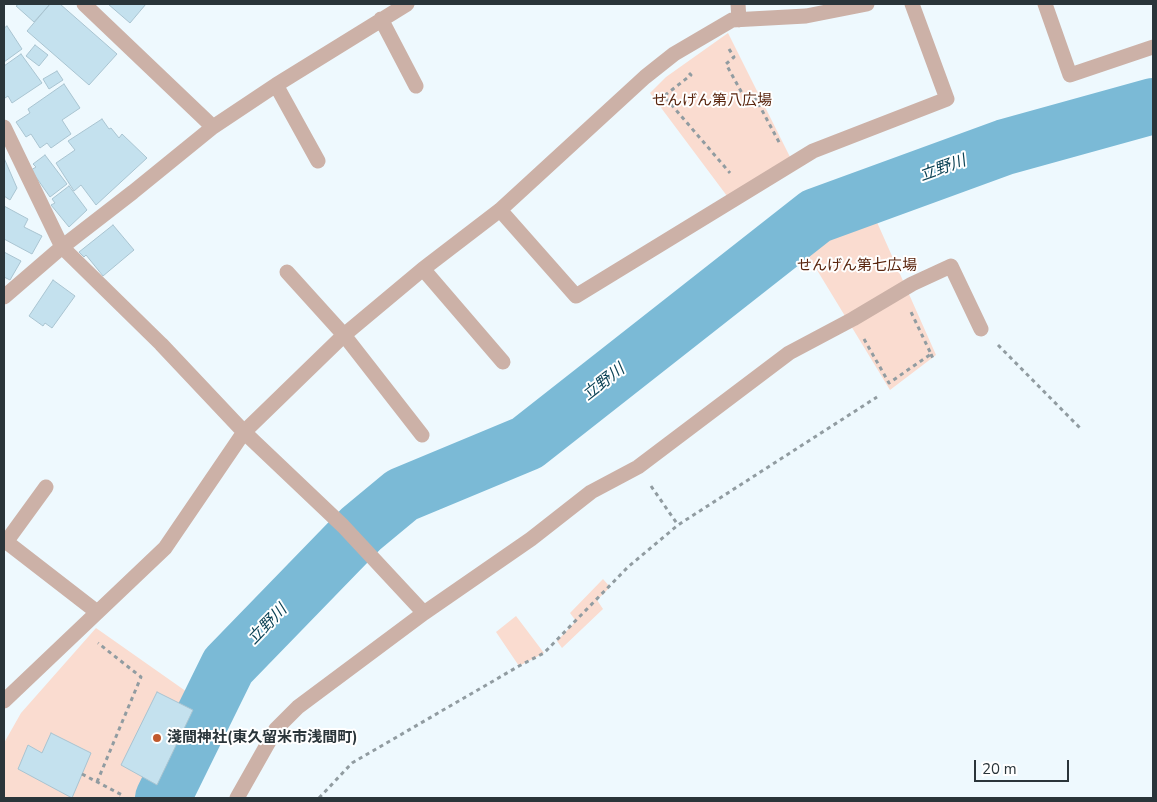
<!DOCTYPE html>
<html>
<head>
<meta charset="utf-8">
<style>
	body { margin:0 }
	#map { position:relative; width:1157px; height:802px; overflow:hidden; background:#eef9fe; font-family:"Nunito Sans",sans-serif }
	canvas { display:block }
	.frame { position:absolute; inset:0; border:5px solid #2a353a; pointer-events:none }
	.scale { position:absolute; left:974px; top:760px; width:95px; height:22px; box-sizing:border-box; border:2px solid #2a353a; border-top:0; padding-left:6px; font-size:15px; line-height:18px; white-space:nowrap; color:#2a353a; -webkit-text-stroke:4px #fff; paint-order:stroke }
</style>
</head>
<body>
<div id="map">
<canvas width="1157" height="802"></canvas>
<div class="frame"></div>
<div class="scale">20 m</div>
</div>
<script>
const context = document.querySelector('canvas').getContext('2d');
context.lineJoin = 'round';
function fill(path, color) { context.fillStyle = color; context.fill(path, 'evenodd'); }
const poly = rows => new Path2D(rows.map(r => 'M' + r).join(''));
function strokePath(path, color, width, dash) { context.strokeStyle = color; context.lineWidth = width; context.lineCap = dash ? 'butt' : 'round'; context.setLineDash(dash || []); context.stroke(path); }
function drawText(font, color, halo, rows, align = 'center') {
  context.font = font + ' "Nunito Sans","Noto Sans JP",sans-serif'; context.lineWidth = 4; context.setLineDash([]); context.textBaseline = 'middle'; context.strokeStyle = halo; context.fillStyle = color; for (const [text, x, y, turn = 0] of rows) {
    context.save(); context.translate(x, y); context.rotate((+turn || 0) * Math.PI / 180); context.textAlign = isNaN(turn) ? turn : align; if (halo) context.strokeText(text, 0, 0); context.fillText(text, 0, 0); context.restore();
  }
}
fill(poly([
	[728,33,791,159,727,196,650,93,666,77],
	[872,211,936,355,890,390,803,247],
	[603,579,610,587,597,600,603,609,562,648,557,641,576,621,570,613],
	[516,616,544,653,519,666,496,632],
	[96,628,197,699,154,798,4,798,4,743,21,713]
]), '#fadcd0');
strokePath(poly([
	[163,798,228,666,361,529,402,495,527,443,816,216,1005,147,1153,106]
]), '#7bbad6', 56);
const building = poly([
	[19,4,50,4,34,22,16,6,19,4],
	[50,4,60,4,117,54,89,85,27,31,50,4],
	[108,4,146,4,130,23,108,4],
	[7,26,22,49,4,62,4,28,7,26],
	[35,45,48,55,39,66,26,56,35,45],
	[21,54,42,83,12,103,8,96,5,98,4,96,4,66,21,54],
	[57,71,63,80,49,89,43,79,57,71],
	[64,84,80,108,62,120,71,134,51,148,47,143,40,148,31,134,26,137,16,122,30,113,28,109,64,84],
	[102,119,109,129,111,128,119,138,122,134,147,158,96,205,81,185,74,191,56,163,75,150,68,141,102,119],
	[45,155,67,184,50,197,31,170,36,167,33,164,45,155],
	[4,158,17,188,10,200,4,196,4,158],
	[69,186,87,210,69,227,51,205,55,203,52,199,69,186],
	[4,206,28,219,24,227,42,236,32,254,4,239,4,206],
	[113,225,134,250,103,276,86,255,84,257,79,252,113,225],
	[4,252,21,261,10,280,4,277,4,252],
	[53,280,75,296,52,328,45,323,43,326,29,316,53,280],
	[157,692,193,710,157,785,121,765,157,692],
	[51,733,91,753,72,798,18,769,28,745,42,753,51,733]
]);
fill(building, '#c4e1ee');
strokePath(building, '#a9c4d1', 1);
strokePath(poly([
	[729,49,734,57,726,64,748,104,756,99,780,144],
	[689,73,691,75,664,96,730,173],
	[864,339,889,383,931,354,911,312],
	[998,345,1080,428],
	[931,354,934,361],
	[651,486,678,525],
	[82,774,122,795,120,798],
	[97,782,141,677,98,643],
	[319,798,352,763,519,666,544,653,628,567,678,525,877,397]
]), '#919ca1', 3, [4, 4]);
strokePath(poly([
	[84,4,213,127],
	[738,4,739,20],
	[1045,4,1070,75,1153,47],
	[381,19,416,86],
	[276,85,318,161],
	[4,127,62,247,161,344,244,432,343,526,424,613],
	[500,210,576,296,813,151,947,99,912,4],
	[423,269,503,362],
	[287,272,344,335,422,435],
	[4,297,62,247,133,192,213,127,276,85,407,4],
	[4,540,97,612],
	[6,542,46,487],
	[4,701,165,548,244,432,344,335,423,269,500,210,645,77,674,54,732,20,806,16,867,4],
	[237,798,276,729,298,707,424,613,531,539,591,492,638,467,789,353,853,319,912,284,951,266,981,329]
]), '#ccb1a7', 15);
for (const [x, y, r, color] of [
	[157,738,5,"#c15a2e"]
]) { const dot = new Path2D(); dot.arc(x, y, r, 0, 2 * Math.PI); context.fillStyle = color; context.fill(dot); strokePath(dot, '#fff', 2); }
drawText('15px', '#59250e', '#fff', [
	["せんげん第八広場",712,101],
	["せんげん第七広場",857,266]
]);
drawText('bold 15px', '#2a353a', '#fff', [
	["淺間神社(東久留米市浅間町)",167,738]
], 'left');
drawText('italic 16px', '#0d4457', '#fff', [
	["立野川",943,169,-20],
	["立野川",604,383,-38],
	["立野川",268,625,-46]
]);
</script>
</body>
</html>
